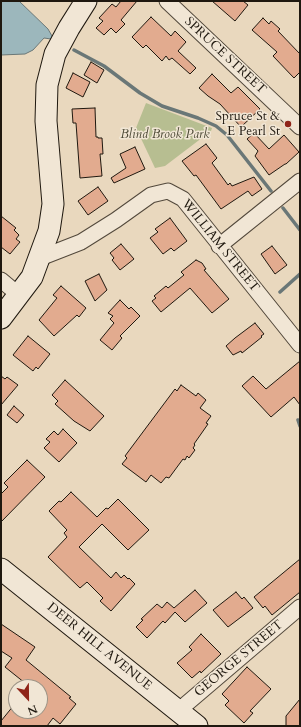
<!DOCTYPE html>
<html>
<head>
<meta charset="utf-8">
<style>
	body { margin:0 }
	#map { position:relative; width:301px; height:727px; overflow:hidden; background:#e9d8be; font-family:Cardo,serif }
	canvas { display:block }
	.frame { position:absolute; inset:0; border:2px solid #1f180f; pointer-events:none }
	.north { position:absolute; left:8px; top:679px; width:40px; height:40px; box-sizing:border-box; background:#f1e6d5; border:1px solid #9d9486; border-radius:50%; rotate:158deg; font-size:11px; font-weight:700; line-height:16px; text-align:center; color:#1f180f }
	.north::after { content:''; display:block; margin:auto; width:14px; height:18px; background:#8f2418; clip-path:polygon(50% 0,100% 100%,50% 72%,0 100%) }
</style>
</head>
<body>
<div id="map">
<canvas width="301" height="727"></canvas>
<div class="frame"></div>
<div class="north">N</div>
</div>
<script>
const context = document.querySelector('canvas').getContext('2d');
context.lineJoin = 'round';
function fill(path, color) { context.fillStyle = color; context.fill(path, 'evenodd'); }
const poly = rows => new Path2D(rows.map(r => 'M' + r).join(''));
function strokePath(path, color, width, dash) { context.strokeStyle = color; context.lineWidth = width; context.lineCap = dash ? 'butt' : 'round'; context.setLineDash(dash || []); context.stroke(path); }
function drawText(font, color, halo, rows, align = 'center') {
  context.font = font + ' Cardo,serif'; context.lineWidth = 3; context.setLineDash([]); context.textBaseline = 'middle'; context.strokeStyle = halo; context.fillStyle = color; for (const [text, x, y, turn = 0] of rows) {
    context.save(); context.translate(x, y); context.rotate((+turn || 0) * Math.PI / 180); context.textAlign = isNaN(turn) ? turn : align; if (halo) context.strokeText(text, 0, 0); context.fillText(text, 0, 0); context.restore();
  }
}
fill(poly([
	[146,103,212,128,211,131,165,166,155,168,136,128]
]), '#b7be91');
const water = poly([
	[1,1,19,1,48,29,52,36,52,37,51,39,44,38,33,50,25,54,1,55,1,1]
]);
fill(water, '#9cb7bc');
strokePath(water, '#6a7777', 1);
strokePath(poly([
	[74,50,104,66,140,93,162,106,198,118,216,126,227,135,271,191],
	[283,208,300,230],
	[280,292,300,274],
	[298,420,300,426]
]), '#6a7777', 3.5);
const building = poly([
	[121,1,137,1,121,20,125,24,116,33,111,28,104,35,96,28,103,21,99,18,112,4,116,7,121,1],
	[212,1,243,1,248,5,235,21,212,1],
	[151,17,171,36,175,31,186,42,178,51,196,68,190,74,172,58,169,60,166,56,162,61,146,45,143,48,132,37,151,17],
	[263,18,269,24,271,21,280,29,278,31,300,54,300,72,294,78,273,56,277,52,252,30,263,18],
	[91,62,104,70,97,83,84,75,91,62],
	[73,73,90,82,83,97,66,88,73,73],
	[212,74,231,93,238,87,260,109,241,127,220,104,208,96,199,88,212,74],
	[95,108,96,137,98,137,98,138,102,138,103,154,100,154,102,176,80,178,76,123,73,123,72,109,95,108],
	[254,133,269,149,284,135,299,152,286,164,285,164,269,175,255,156,258,151,247,139,254,133],
	[206,144,217,158,212,163,228,185,230,183,232,186,254,177,262,189,252,196,248,191,221,209,196,175,194,176,182,161,206,144],
	[135,147,145,169,114,183,111,178,126,168,120,154,135,147],
	[98,187,108,201,88,215,78,201,98,187],
	[1,216,16,228,14,230,19,235,16,239,20,242,10,254,1,247,1,216],
	[170,218,187,241,174,251,171,248,163,254,150,238,158,232,155,229,170,218],
	[121,244,134,259,120,270,112,260,114,258,110,253,121,244],
	[272,246,287,265,275,274,261,254,272,246],
	[196,260,202,263,206,269,204,270,229,299,212,313,190,288,161,312,152,301,156,298,154,296,166,286,168,288,184,275,181,272,196,260],
	[99,274,107,290,95,301,85,281,99,274],
	[61,286,86,308,79,317,77,315,54,336,39,320,57,298,53,295,61,286],
	[120,300,129,309,131,307,140,316,120,336,122,338,112,350,100,340,114,323,110,319,113,316,108,313,120,300],
	[255,323,264,334,261,336,262,337,242,353,241,351,233,355,226,346,235,338,255,323],
	[28,336,50,354,38,369,36,367,33,371,13,355,28,336],
	[300,361,300,405,294,397,271,417,242,386,253,376,266,389,300,361],
	[1,376,5,379,7,377,18,385,1,405,1,376],
	[65,380,104,416,90,431,74,421,55,404,58,401,52,395,65,380],
	[181,385,196,396,198,393,206,400,200,408,211,416,206,423,208,424,194,444,195,445,193,448,195,450,189,458,187,456,185,460,183,459,169,478,166,477,161,483,151,475,146,482,122,464,127,458,125,456,175,389,177,391,181,385],
	[14,406,24,415,17,423,7,415,14,406],
	[63,429,77,443,59,462,44,448,50,442,46,439,54,431,58,435,63,429],
	[27,460,45,477,1,522,1,494,8,487,4,483,27,460],
	[71,492,97,517,106,508,108,509,118,499,149,530,128,550,102,524,79,547,111,578,116,572,121,578,124,575,128,579,129,578,135,584,111,611,100,601,103,598,87,582,80,588,48,557,67,537,64,533,67,530,49,511,59,501,61,502,71,492],
	[300,559,300,592,272,615,265,606,263,608,254,597,300,559],
	[195,590,207,603,185,622,175,612,165,623,163,621,147,638,136,627,143,620,141,619,157,604,162,608,167,602,174,608,195,590],
	[236,592,242,599,244,597,253,608,228,627,213,610,236,592],
	[1,624,35,647,26,660,71,697,69,698,76,704,60,724,53,718,47,726,1,726,1,721,14,705,16,707,16,711,40,711,40,687,30,687,5,667,12,658,1,651,1,624],
	[201,634,221,654,201,673,200,671,192,678,177,663,192,650,189,647,201,634],
	[247,667,271,689,250,711,253,713,244,723,225,705,229,701,222,694,247,667],
	[300,699,300,726,286,726,286,716,300,699]
]);
fill(building, '#e2ab8f');
strokePath(building, '#1f180f', 1);
const street = poly([
	[167,1,300,127],
	[219,246,300,181],
	[40,258,81,242,116,220,151,195,168,191,183,199,300,345],
	[1,280,19,295],
	[178,711,300,607]
]);
const secondary = poly([
	[1,318,32,277,49,231,53,204,46,121,47,85,55,54,69,28,86,1],
	[1,569,197,726]
]);
strokePath(street, '#52483b', 17);
strokePath(secondary, '#1f180f', 23);
strokePath(street, '#f1e6d5', 15);
strokePath(secondary, '#f1e6d5', 21);
for (const [x, y, r, color] of [
	[288,124,4,"#8f2418"]
]) { const dot = new Path2D(); dot.arc(x, y, r, 0, 2 * Math.PI); context.fillStyle = color; context.fill(dot); strokePath(dot, '#f1e6d5', 1.5); }
drawText('13px', '#1f180f', '#f1e6d5', [
	["SPRUCE STREET",225,56,43],
	["WILLIAM STREET",220,246,51],
	["DEER HILL AVENUE",99,647,39],
	["GEORGE STREET",239,659,-40]
]);
drawText('13px', '#1f180f', '#f1e6d5', [
	["Spruce St &",280,117],
	["E Pearl St",280,132]
], 'right');
drawText('italic 13px', '#4d4a36', '#f1e6d5', [
	["Blind Brook Park",165,135]
]);
</script>
</body>
</html>
